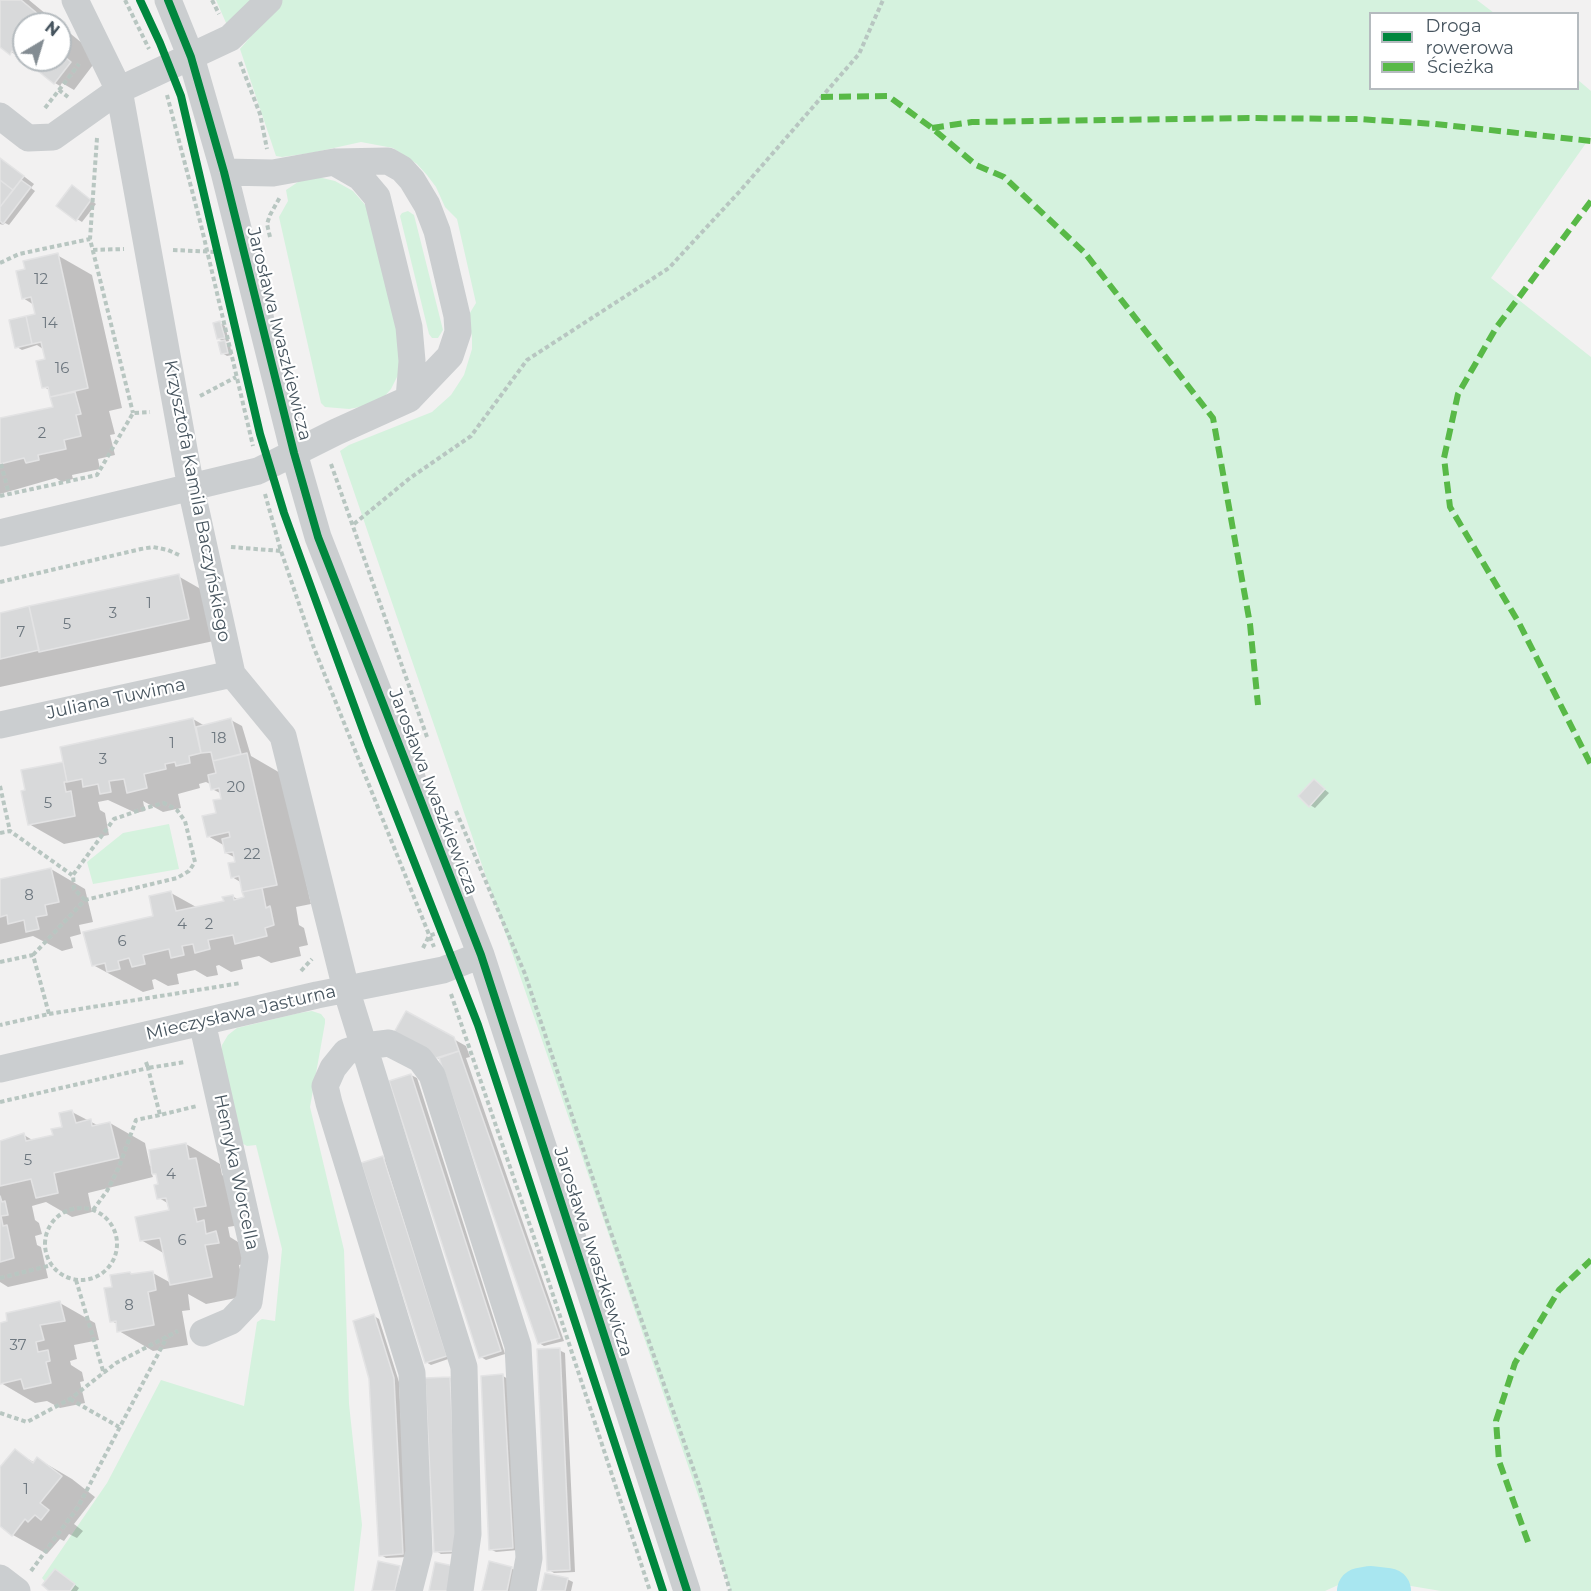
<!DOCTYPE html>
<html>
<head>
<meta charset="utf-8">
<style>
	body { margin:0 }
	#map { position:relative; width:1591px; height:1591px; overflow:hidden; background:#f2f1f1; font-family:Montserrat,sans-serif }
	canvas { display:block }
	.legend { position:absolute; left:1369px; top:12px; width:210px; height:78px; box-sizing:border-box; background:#fff; border:2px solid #b5bbbf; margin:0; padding:8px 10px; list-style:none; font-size:18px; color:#47555f }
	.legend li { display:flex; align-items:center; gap:12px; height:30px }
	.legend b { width:30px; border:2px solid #b5bbbf }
	.north { position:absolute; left:12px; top:12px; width:60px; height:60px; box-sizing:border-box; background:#fff; border:2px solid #b5bbbf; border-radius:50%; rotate:38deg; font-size:16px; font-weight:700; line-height:24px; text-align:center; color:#47555f }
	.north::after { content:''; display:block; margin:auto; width:21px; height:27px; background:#838c92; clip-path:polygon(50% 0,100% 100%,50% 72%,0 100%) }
</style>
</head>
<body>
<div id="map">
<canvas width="1591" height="1591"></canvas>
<ul class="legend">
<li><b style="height:8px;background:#00873e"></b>Droga rowerowa</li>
<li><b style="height:8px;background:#58b947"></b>Ścieżka</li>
</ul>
<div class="north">N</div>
</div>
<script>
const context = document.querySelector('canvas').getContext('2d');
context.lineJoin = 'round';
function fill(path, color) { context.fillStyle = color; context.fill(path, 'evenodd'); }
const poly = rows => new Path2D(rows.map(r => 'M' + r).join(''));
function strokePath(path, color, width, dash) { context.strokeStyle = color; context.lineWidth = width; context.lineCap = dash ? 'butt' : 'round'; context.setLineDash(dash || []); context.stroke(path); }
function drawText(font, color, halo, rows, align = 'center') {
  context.font = font + ' Montserrat,sans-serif'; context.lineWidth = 4.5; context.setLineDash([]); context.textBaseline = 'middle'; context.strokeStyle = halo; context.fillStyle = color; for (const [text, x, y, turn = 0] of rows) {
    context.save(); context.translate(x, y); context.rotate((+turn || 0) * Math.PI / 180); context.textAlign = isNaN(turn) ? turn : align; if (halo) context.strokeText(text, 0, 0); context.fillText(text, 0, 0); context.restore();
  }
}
fill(poly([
	[216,0,258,0,230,32],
	[282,0,1477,0,1494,13,1370,14,1370,88,1578,88,1578,80,1591,91,1591,136,1491,278,1591,357,1591,1591,1441,1591,1393,1583,1347,1581,1325,1591,731,1591,340,451,349,445,432,412,451,395,464,375,472,349,472,337,468,316,476,303,457,219,445,207,436,187,427,175,417,164,393,148,361,142,311,153,282,157,276,156,240,49],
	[318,177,335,181,353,191,367,207,402,344,401,369,391,389,383,398,360,407,349,409,325,407,321,403,279,217,288,201,286,190,301,180],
	[408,211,414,215,443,330,438,338,432,338,429,334,400,216,402,213],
	[169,824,179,869,93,884,87,862,123,833],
	[312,1011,321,1014,325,1019,325,1023,310,1107,344,1250,349,1404,362,1525,354,1591,53,1591,42,1578,107,1483,161,1380,244,1406,257,1322,262,1319,275,1321,282,1249,256,1145,247,1146,240,1142,222,1064,222,1045,228,1035,237,1028,299,1013]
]), '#d5f2de');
fill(poly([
	[0,0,29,0,58,24,24,24,24,60,60,60,60,25,99,57,74,90,62,83,60,86,55,83,37,68,0,45],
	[0,158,34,184,31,188,35,191,9,225,5,223,3,225,0,224],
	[77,190,96,204,82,222,77,219],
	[57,255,92,275,122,408,109,411,115,434,110,435,115,455,98,459,100,469,72,475,73,479,62,482,56,478,0,494,0,420,55,408,51,391,44,387,47,361,43,349,37,345,22,350,17,347,37,315,34,305,23,298],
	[220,323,225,326,229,341,224,342,218,338],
	[224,342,230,345,232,355,227,356,222,353],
	[178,576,213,596,223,639,0,687,0,615],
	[193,719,205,726,231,720,242,726,251,756,282,774,311,904,296,907,299,925,304,928,308,945,299,947,301,956,271,963,259,956,241,960,243,969,231,972,219,965,216,966,218,975,207,977,195,970,177,974,179,984,168,986,155,979,152,980,154,989,143,992,93,965,155,917,171,893,198,908,225,903,232,896,239,900,246,898,242,883,232,877,237,863,236,858,226,853,225,846,208,836,223,800,222,794,212,789,212,785,206,782,199,784,200,788,178,794,181,808,163,812,143,801,145,811,136,813,108,800,98,802,100,810,105,813,109,835,64,844,29,824,65,763],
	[1314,781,1329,793,1315,808,1310,805],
	[51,869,85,889,93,922,79,925,81,934,70,937,73,948,62,951,33,936,0,944,0,881],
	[407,1013,466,1046,470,1057,466,1058,564,1341,544,1346,539,1343,441,1060,405,1042],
	[411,1075,417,1078,505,1354,486,1360,481,1357],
	[72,1112,99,1126,110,1123,145,1143,150,1166,186,1144,220,1164,222,1175,230,1179,240,1225,228,1227,230,1237,238,1242,253,1262,239,1265,246,1296,206,1304,188,1294,190,1310,182,1311,188,1345,153,1351,119,1331,118,1324,111,1321,114,1288,130,1273,134,1275,153,1273,171,1283,165,1254,141,1240,170,1211,169,1204,159,1198,160,1185,157,1175,151,1172,153,1177,88,1193,92,1212,72,1217,46,1202,32,1206,35,1220,39,1223,42,1234,35,1236,37,1245,41,1247,48,1278,8,1287,0,1282,0,1143,24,1135,34,1141,54,1136,63,1128],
	[383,1158,388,1161,451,1358,431,1365,426,1362],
	[60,1303,95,1323,99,1340,74,1345,77,1359,70,1361,71,1365,82,1372,84,1381,80,1382,85,1403,60,1408,47,1401,35,1403,1,1383,0,1325],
	[374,1316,379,1319,399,1382,408,1557,386,1558,381,1555,371,1379],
	[559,1350,565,1353,575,1572,554,1573,549,1570],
	[503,1376,508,1379,518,1550,496,1552,490,1549],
	[450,1378,455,1381,464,1553,441,1554,436,1551],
	[15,1451,35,1463,38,1459,72,1479,95,1497,74,1524,83,1531,77,1538,69,1534,64,1541,60,1539,47,1554,13,1535,0,1524,0,1470],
	[511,1568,516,1571,512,1591,484,1591],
	[61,1574,79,1588,77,1591,51,1591],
	[567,1579,573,1582,571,1591,543,1591]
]), '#0003');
strokePath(poly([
	[1360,1591,1371,1589,1388,1591]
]), '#a8e6f0', 46);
const building = poly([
	[0,0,21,0,50,24,24,24,24,60,47,60,38,71,12,51,10,55,0,47,0,0],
	[60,53,71,62,54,84,38,71,47,60,60,60,60,53],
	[0,158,24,176,13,190,0,180,0,158],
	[0,180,13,190,0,207,0,180],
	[21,180,31,187,3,224,0,221,0,207,21,180],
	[72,185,91,200,76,221,56,206,72,185],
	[58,253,88,388,50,397,48,387,42,388,36,361,45,359,41,342,32,344,26,316,35,314,31,297,22,299,16,271,25,269,23,261,58,253],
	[26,316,32,344,15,348,9,320,26,316],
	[220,321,225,338,217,339,213,323,220,321],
	[225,340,228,353,221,354,218,342,225,340],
	[75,392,81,414,76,415,81,436,64,440,66,449,38,455,39,460,26,463,24,458,0,464,0,418,53,407,50,397,75,392],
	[179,574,189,619,39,652,29,606,179,574],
	[29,606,39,650,0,659,0,613,29,606],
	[193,718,201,753,189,756,190,763,176,766,175,762,165,764,166,769,144,774,147,788,127,793,124,779,109,781,111,792,100,794,98,784,83,787,82,779,67,782,60,747,193,718],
	[231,718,241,754,213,761,211,752,201,753,196,727,231,718],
	[247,753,277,885,242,892,239,876,231,878,228,863,235,862,233,852,225,853,222,839,230,837,229,832,207,837,202,816,216,813,213,800,221,799,219,788,211,790,208,775,216,773,213,761,247,753],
	[63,762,67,782,64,782,66,792,71,791,75,816,28,825,21,791,25,790,21,770,63,762],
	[1314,779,1325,789,1309,807,1298,796,1314,779],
	[51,868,59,902,45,905,47,915,36,917,39,929,26,932,24,920,8,924,7,915,0,917,0,879,51,868],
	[262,888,266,908,270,906,274,925,265,928,267,936,235,944,233,935,208,940,210,949,195,953,193,944,182,946,184,955,171,958,169,949,143,955,145,964,132,967,129,958,118,961,120,969,107,972,105,963,92,966,83,932,153,916,149,896,171,891,176,911,224,901,222,897,233,895,234,900,244,897,242,892,262,888],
	[406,1011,454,1037,459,1051,436,1058,392,1036,406,1011],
	[459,1051,560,1338,538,1344,439,1058,459,1051],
	[411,1074,501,1351,479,1358,389,1081,411,1074],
	[72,1110,76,1123,91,1119,92,1126,110,1122,119,1158,54,1173,58,1193,36,1198,31,1179,0,1186,0,1141,24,1133,26,1141,53,1135,51,1129,62,1127,59,1113,72,1110],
	[186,1143,189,1159,196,1158,206,1206,194,1208,197,1222,204,1220,206,1234,216,1231,219,1243,205,1245,212,1277,170,1285,160,1238,140,1241,135,1217,169,1210,166,1198,157,1199,154,1185,158,1184,156,1174,152,1174,149,1150,186,1143],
	[383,1156,447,1356,425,1363,361,1163,383,1156],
	[0,1196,2,1202,5,1201,8,1215,1,1216,3,1226,7,1225,14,1258,0,1262,0,1196],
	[153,1271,156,1290,148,1292,154,1325,117,1332,116,1321,110,1322,104,1288,112,1287,110,1275,130,1272,131,1274,153,1271],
	[60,1301,65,1321,40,1325,44,1340,36,1342,38,1352,48,1350,50,1361,46,1362,51,1383,24,1389,21,1379,0,1384,0,1323,7,1321,6,1313,60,1301],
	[374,1314,394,1378,403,1554,379,1556,369,1379,353,1321,374,1314],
	[560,1348,570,1570,547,1571,537,1349,560,1348],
	[503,1374,513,1548,489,1550,481,1376,503,1374],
	[450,1377,459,1551,434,1552,425,1378,450,1377],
	[15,1449,33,1463,37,1457,62,1476,40,1503,49,1510,41,1520,35,1515,28,1522,25,1519,12,1536,0,1526,0,1467,15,1449],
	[378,1561,400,1566,395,1591,372,1591,378,1561],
	[489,1561,512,1567,507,1591,482,1591,489,1561],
	[435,1562,458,1567,453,1591,429,1591,435,1562],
	[55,1569,75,1584,70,1591,49,1591,42,1585,55,1569],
	[545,1573,568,1578,565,1591,541,1591,545,1573]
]);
fill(building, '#d8d9da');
strokePath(building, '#e3e3e4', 1.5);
strokePath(poly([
	[125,0,149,49],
	[212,0,219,14],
	[240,62,260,114,267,149],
	[59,90,79,64],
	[167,95,201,225,253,446],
	[45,108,59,90,68,97],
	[97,138,90,239,133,413],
	[270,237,267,224,270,215,280,197],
	[93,250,124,249],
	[173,250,217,252],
	[0,263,19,254,90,239],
	[200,396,236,377],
	[1,464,9,494],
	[331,464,427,737],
	[265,494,281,551,314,648,434,947],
	[0,496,97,475,133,413,150,412],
	[354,524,410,478,471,436,527,360,669,268,740,191,859,54,883,0],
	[231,547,281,551],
	[0,582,141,549,153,547,168,550,179,555],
	[0,786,10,831],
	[456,811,525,974,608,1224,699,1485,730,1591],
	[0,833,10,831,72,875],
	[423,948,429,936,443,931],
	[33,955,85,900,177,878,189,871,195,862,185,821,177,810,164,803,146,808,114,819,73,875,74,889,85,900],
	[0,962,33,955,49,1014,0,1025],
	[301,971,312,959],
	[451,994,539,1252,650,1591],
	[49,1014,241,983],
	[146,1062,148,1068,185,1062],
	[0,1102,148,1068,160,1115,197,1106],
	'45 1244a36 36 0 1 1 72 0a36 36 0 1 1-72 0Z',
	[93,1210,107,1191,119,1167,136,1120,160,1115],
	[0,1278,52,1265],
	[76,1280,104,1374],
	[70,1399,119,1427],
	[0,1413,27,1422,70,1399,116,1363,178,1331],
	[31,1571,78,1507,167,1337]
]), '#b8c6c1', 4, [4.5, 3]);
strokePath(poly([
	[75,0,119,90,191,488,232,674,283,736,346,989,464,1367,468,1534,460,1591],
	[168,0,191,57,224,172,294,453,318,537,481,955,687,1591],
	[0,116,28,138,53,137,119,90,230,38,269,0],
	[335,162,388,161,402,169,412,180,427,205,437,231,457,316,458,332,450,356,409,399],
	[0,533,258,471,336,432,409,399,412,361,409,327,377,197,366,184,360,177,334,162,273,173,224,172],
	[0,725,232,674],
	[202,1022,255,1257,249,1302,231,1321,203,1333],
	[0,1069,317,995,443,970,481,955],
	[0,1578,17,1591],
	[409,1591,419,1552,412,1373,329,1103,325,1086,333,1068,346,1052,364,1046,389,1043,420,1059,432,1075,518,1346,529,1558,523,1591]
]), '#cbced0', 27);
strokePath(poly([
	[821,97,888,96,932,128,976,165,1004,177,1085,253,1213,418,1250,624,1258,705],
	[932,128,972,122,1249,118,1358,119,1435,124,1591,141],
	[1591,201,1496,328,1458,394,1444,458,1450,507,1519,623,1591,765],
	[1528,1542,1499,1461,1496,1421,1515,1363,1559,1290,1591,1260]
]), '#58b947', 6, [12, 6]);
strokePath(poly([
	[140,0,160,43,181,96,260,434,284,513,368,744,478,1025,663,1591],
	[168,0,191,57,224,172,294,453,318,537,481,955,687,1591]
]), '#00873e', 8);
drawText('15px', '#6d777f', null, [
	["12",41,280],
	["14",50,324],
	["16",62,369],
	["2",42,434],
	["1",149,604],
	["3",113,614],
	["5",67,625],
	["7",21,633],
	["18",219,739],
	["1",172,744],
	["3",103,760],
	["20",236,788],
	["5",48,804],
	["22",252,855],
	["8",29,896],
	["4",182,925],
	["2",209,925],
	["6",122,942],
	["5",28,1161],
	["4",171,1175],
	["6",182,1241],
	["8",129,1306],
	["37",18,1346],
	["1",26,1490]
]);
drawText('18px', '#47555f', '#fff', [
	["Jarosława Iwaszkiewicza",279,334,76],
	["Krzysztofa Kamila Baczyńskiego",197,501,79],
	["Juliana Tuwima",116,699,-12],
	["Jarosława Iwaszkiewicza",433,792,69],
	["Mieczysława Jasturna",241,1013,-13],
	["Henryka Worcella",236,1172,78],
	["Jarosława Iwaszkiewicza",593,1252,72]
]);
</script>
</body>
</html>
